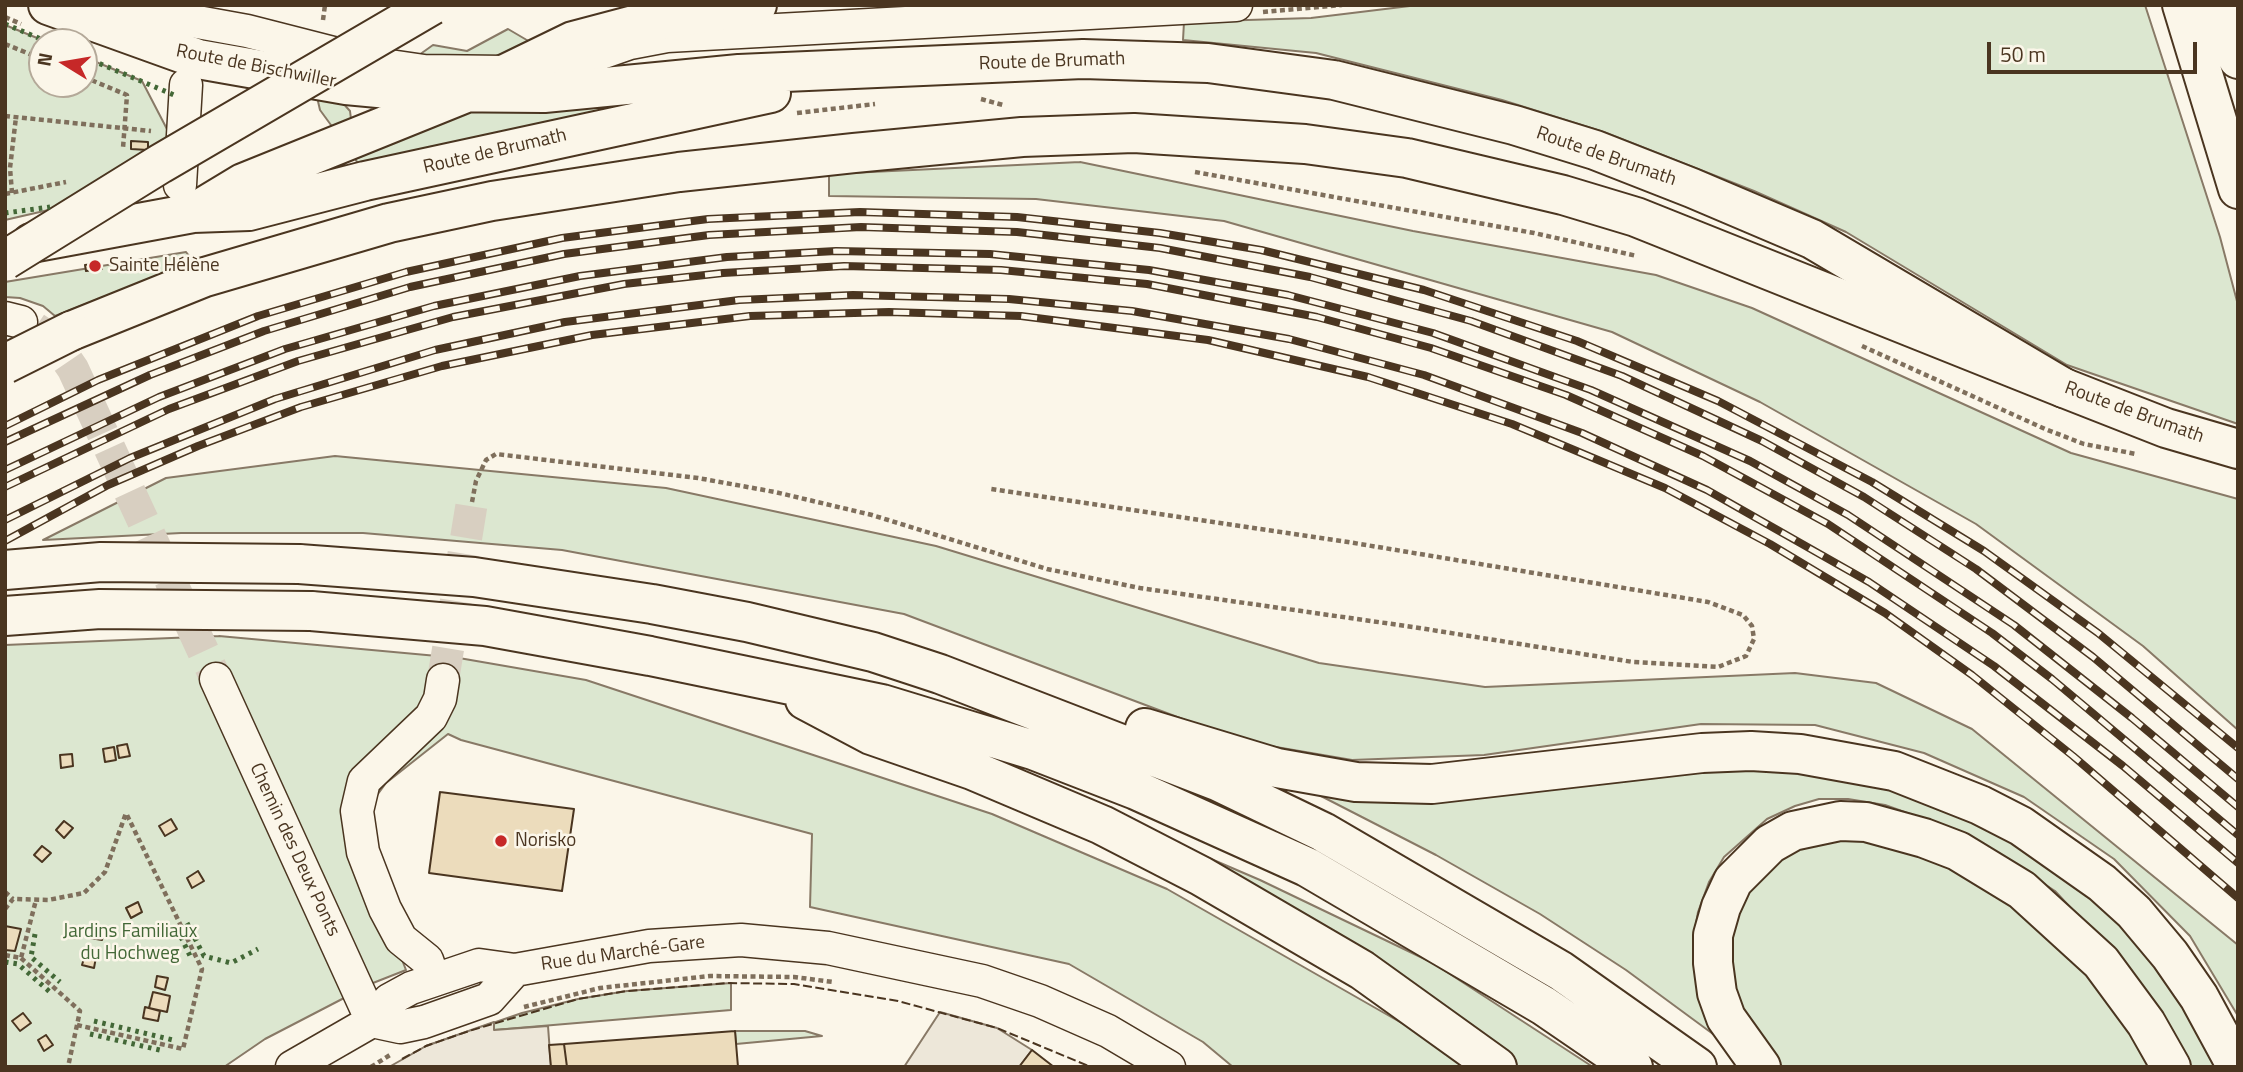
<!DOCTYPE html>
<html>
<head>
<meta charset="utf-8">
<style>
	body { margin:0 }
	#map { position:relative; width:2243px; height:1072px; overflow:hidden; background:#fbf6e9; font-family:"Titillium Web",sans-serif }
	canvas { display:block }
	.frame { position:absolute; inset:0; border:7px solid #4a3520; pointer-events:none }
	.north { position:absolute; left:28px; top:28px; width:70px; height:70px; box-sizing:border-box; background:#fbf6e9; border:2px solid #b4a999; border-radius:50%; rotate:281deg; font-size:19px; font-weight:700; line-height:28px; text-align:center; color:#4a3520 }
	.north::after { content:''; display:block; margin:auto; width:24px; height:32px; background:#c62828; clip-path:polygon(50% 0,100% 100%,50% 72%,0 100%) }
	.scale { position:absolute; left:1987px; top:42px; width:210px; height:32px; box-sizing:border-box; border:4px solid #4a3520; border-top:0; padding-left:9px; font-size:21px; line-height:24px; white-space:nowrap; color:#4a3520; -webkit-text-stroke:5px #fbf6e9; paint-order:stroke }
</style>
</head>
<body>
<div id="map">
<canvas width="2243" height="1072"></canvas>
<div class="frame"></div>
<div class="north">N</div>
<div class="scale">50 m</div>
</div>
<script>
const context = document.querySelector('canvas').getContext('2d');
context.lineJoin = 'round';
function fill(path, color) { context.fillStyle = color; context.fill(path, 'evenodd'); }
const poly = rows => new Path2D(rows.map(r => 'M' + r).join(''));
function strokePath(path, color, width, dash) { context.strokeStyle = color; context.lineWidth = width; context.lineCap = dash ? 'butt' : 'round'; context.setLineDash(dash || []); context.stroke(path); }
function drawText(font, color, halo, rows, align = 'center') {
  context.font = font + ' "Titillium Web",sans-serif'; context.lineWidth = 5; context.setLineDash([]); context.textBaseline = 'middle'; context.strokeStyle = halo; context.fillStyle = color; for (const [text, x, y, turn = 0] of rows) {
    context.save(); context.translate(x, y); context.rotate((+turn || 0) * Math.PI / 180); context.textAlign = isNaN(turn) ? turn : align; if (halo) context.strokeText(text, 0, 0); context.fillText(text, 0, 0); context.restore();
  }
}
const green = poly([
	[1418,5,2145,5,2220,237,2238,305,2238,424,2067,365,1846,232,1754,191,1604,132,1502,100,1316,53,1183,40,1184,22,1311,18,1418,5],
	[5,25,47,42,42,42,42,84,84,84,84,57,142,81,169,133,166,183,5,220,5,25],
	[508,29,537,46,487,67,419,55,433,45,467,51,508,29],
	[317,97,341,101,350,111,351,119,339,136,320,110,317,97],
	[657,102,363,170,355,159,466,110,550,111,657,102],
	[1080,162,1413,231,1656,275,1752,308,2071,453,2238,499,2238,730,2143,646,1976,524,1760,402,1612,332,1224,221,1036,199,829,196,829,174,1080,162],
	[186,252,194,262,55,316,43,306,20,298,5,297,5,282,186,252],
	[335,456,666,488,936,546,1319,663,1485,687,1795,673,1876,683,1972,729,2238,945,2238,1016,2190,936,2114,859,2024,797,1924,753,1815,725,1701,724,1484,755,1352,760,1241,741,904,614,562,550,363,533,181,533,43,540,166,478,335,456],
	[219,636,459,658,586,680,992,814,1167,889,1428,1038,1463,1067,1233,1067,1203,1042,1069,964,810,907,812,834,461,740,448,734,386,783,375,798,371,815,391,932,406,970,373,983,265,1039,224,1067,5,1067,5,645,219,636],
	[1782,759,1995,819,2166,959,2223,1067,2191,1067,2173,1031,2138,980,2055,891,1983,844,1955,830,1885,805,1848,799,1819,799,1795,806,1767,819,1724,857,1709,882,1698,912,1693,941,1695,967,1715,1027,1713,1034,1626,970,1540,914,1436,855,1319,795,1782,759],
	[1829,835,1903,846,1993,889,2077,957,2156,1067,1782,1067,1745,1015,1726,962,1734,912,1763,865,1829,835],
	[1160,837,1260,880,1433,963,1593,1067,1518,1067,1403,978,1160,837],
	[731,983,731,1010,494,1030,426,1046,522,1013,578,999,627,991,731,983],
	[735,1031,805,1031,822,1036,736,1044,735,1031]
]);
fill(green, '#dce7d0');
strokePath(green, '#887966', 2);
const parking = poly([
	[940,1012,997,1028,1032,1050,1019,1067,904,1067,940,1012],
	[494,1022,494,1030,548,1026,551,1067,389,1067,426,1046,494,1022]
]);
fill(parking, '#ede7d9');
strokePath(parking, '#887966', 2);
const building = poly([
	[131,141,148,142,148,150,131,149,131,141],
	[101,263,102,269,86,271,85,265,101,263],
	[127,744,130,756,119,758,117,746,127,744],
	[114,747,116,760,105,762,103,749,114,747],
	[72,754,73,766,61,768,60,755,72,754],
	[440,792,574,809,562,891,429,873,440,792],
	[171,819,177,829,165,836,159,826,171,819],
	[64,821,73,828,64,838,56,830,64,821],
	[42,846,51,853,42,862,34,855,42,846],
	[198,871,204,881,192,888,187,878,198,871],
	[138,902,142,912,131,918,126,908,138,902],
	[5,926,21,929,15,951,5,950,5,926],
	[92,927,104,929,102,940,90,938,92,927],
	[85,955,96,957,94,968,82,965,85,955],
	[157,976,168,978,165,990,155,987,157,976],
	[153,992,170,996,167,1012,149,1008,153,992],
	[145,1007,160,1011,158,1021,143,1018,145,1007],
	[23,1013,31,1023,20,1031,12,1021,23,1013],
	[735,1031,738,1067,567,1067,564,1044,735,1031],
	[46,1035,53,1045,44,1051,38,1040,46,1035],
	[564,1044,567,1067,551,1067,549,1045,564,1044],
	[1032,1050,1054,1067,1019,1067,1032,1050]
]);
fill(building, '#ecdcbc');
strokePath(building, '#4a3520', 2);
strokePath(poly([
	[35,328,54,341,73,369,216,679],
	[443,680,472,502]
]), '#d8cfc1', 32, [32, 16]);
const minor = poly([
	[104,5,247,31,376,64,424,71,505,72],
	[527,79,630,43,667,36,1236,5],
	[180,185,186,85],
	[5,318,21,322],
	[216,679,372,1021],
	[434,980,427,960,401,939,385,909,363,852,357,811,364,781,431,717,440,699,443,680],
	[372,1021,400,1027,424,1022,489,999,515,970],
	[292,1067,372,1021,389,1000,411,988,479,965,515,970,649,946,741,940,828,948,982,981,1040,1001,1108,1031,1169,1067]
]);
const major = poly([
	[48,5,198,59,346,85,421,92,544,93,739,74,1083,59,1208,63,1334,80,1514,125,1595,150,1692,188,1812,239,2064,388,2166,428,2238,449],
	[195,212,243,183,466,93,573,41,641,23,757,5],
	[31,243,193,213,249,211,365,181,771,93]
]);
const highway = poly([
	[2182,5,2238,189],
	[2221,5,2238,59],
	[71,331,205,277,389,223,492,201,679,172,854,153,1022,137,1134,133,1305,144,1407,158,1563,195,1636,217,2064,388],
	[299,564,474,577,652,604,747,622,873,652,940,674,1217,781,1323,832,1561,971,1697,1067],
	[311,611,485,626,650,656,882,704,1033,750,1136,790,1307,867,1544,1006,1633,1067],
	[805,700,871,735,972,770,1102,825,1201,876,1362,970,1497,1067],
	[1145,728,1277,768,1356,782,1432,784,1702,753,1751,751,1800,754,1894,771,1980,805,2021,826,2102,883,2134,912,2170,955,2199,997,2237,1067],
	[1761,1067,1726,1018,1717,993,1713,963,1713,935,1721,907,1733,881,1770,844,1793,831,1840,821,1866,822,1924,838,1958,851,2022,890,2101,962,2146,1023,2171,1067]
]);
strokePath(minor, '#4a3520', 35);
strokePath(major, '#4a3520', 42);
strokePath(highway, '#4a3520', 42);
strokePath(poly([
	[1263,12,1342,5],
	[5,17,21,24],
	[323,20,325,5],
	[5,44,42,59],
	[84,77,127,95,123,148],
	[981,99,1003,105],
	[797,113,875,104],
	[5,116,151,131],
	[1195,172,1534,233,1637,256],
	[12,193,10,168,16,117],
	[5,194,66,182],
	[1862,346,2045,429,2084,444,2136,454],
	[472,502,476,481,486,460,496,454,698,478,775,492,872,515,1047,569,1140,588,1413,627,1633,662,1718,667,1746,656,1754,639,1752,626,1743,615,1708,602,1348,542,991,489],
	[5,892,13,899],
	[5,909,13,899,48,900,84,893,105,872,126,813],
	[5,955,21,958,36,900],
	[21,958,80,1011,68,1067],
	[524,1007,600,988,710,976,794,977,833,982],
	[77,1025,183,1049,202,969,126,813],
	[371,1067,390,1055]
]), '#7f6f5c', 4.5, [5, 3.5]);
strokePath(minor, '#fbf6e9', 32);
strokePath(major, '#fbf6e9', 38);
strokePath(highway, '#fbf6e9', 38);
const rail = poly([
	[5,426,98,380,258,316,406,272,562,238,708,219,860,212,1017,217,1160,233,1261,250,1424,290,1577,341,1718,401,1872,482,1984,551,2098,633,2238,748],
	[5,442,150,375,264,331,410,287,564,254,709,235,861,227,1017,232,1160,248,1310,277,1471,321,1622,376,1762,441,1864,497,1976,569,2093,657,2238,779],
	[5,470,159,397,285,349,434,306,580,276,727,257,836,251,990,254,1149,270,1288,295,1433,333,1591,390,1750,461,1848,515,2014,625,2132,718,2238,807],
	[5,487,169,409,298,361,453,317,624,284,723,273,844,266,1001,270,1147,284,1317,317,1431,348,1566,395,1703,456,1828,524,1992,633,2052,679,2238,835],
	[5,520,130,458,275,399,435,350,565,322,739,300,853,295,1009,299,1132,311,1289,339,1424,375,1582,433,1707,490,1869,582,1994,666,2123,766,2238,863],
	[5,541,108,485,198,446,301,407,442,366,592,335,750,316,889,312,1021,316,1208,340,1368,377,1512,424,1665,488,1770,544,1885,613,1972,675,2073,756,2238,898]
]);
strokePath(rail, '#4a3520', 8);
strokePath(rail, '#fbf6e9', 5, [16]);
const highwayBridge = poly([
	[5,260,160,164,432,5],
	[5,364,71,331],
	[5,570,101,562,299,564],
	[5,616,100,609,311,611]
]);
strokePath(highwayBridge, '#4a3520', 42, []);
strokePath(highwayBridge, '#fbf6e9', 38);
strokePath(poly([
	[5,24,48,42],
	[84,57,174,95],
	[5,213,50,207],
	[187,923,204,956,231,963,258,949],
	[35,934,31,957,60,982],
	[181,937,192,960],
	[5,962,18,964,51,993],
	[94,1021,173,1040],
	[90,1034,164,1051]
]), '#436837', 5, [3.5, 5]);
strokePath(poly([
	[402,1059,426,1046,469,1031,578,999,627,991,728,983,794,984,898,1001,997,1028,1091,1067]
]), '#4a3520', 2, [9, 3.5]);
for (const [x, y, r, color] of [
	[95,266,7,"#c62828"],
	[501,841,7,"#c62828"]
]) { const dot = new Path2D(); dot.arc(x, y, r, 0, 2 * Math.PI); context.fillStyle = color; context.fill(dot); strokePath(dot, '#fbf6e9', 2.5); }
drawText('19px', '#4a3520', '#fbf6e9', [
	["Route de Brumath",1052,62,-2],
	["Route de Bischwiller",256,67,11],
	["Route de Brumath",495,152,-13],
	["Route de Brumath",1606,157,19],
	["Route de Brumath",2134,413,20],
	["Chemin des Deux Ponts",294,850,65],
	["Rue du Marché-Gare",623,954,-8]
]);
drawText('19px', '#4a3520', '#fbf6e9', [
	["Sainte Hélène",109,266],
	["Norisko",515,841]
], 'left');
drawText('19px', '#436837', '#fbf6e9', [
	["Jardins Familiaux",130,932],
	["du Hochweg",130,954]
]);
</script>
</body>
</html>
